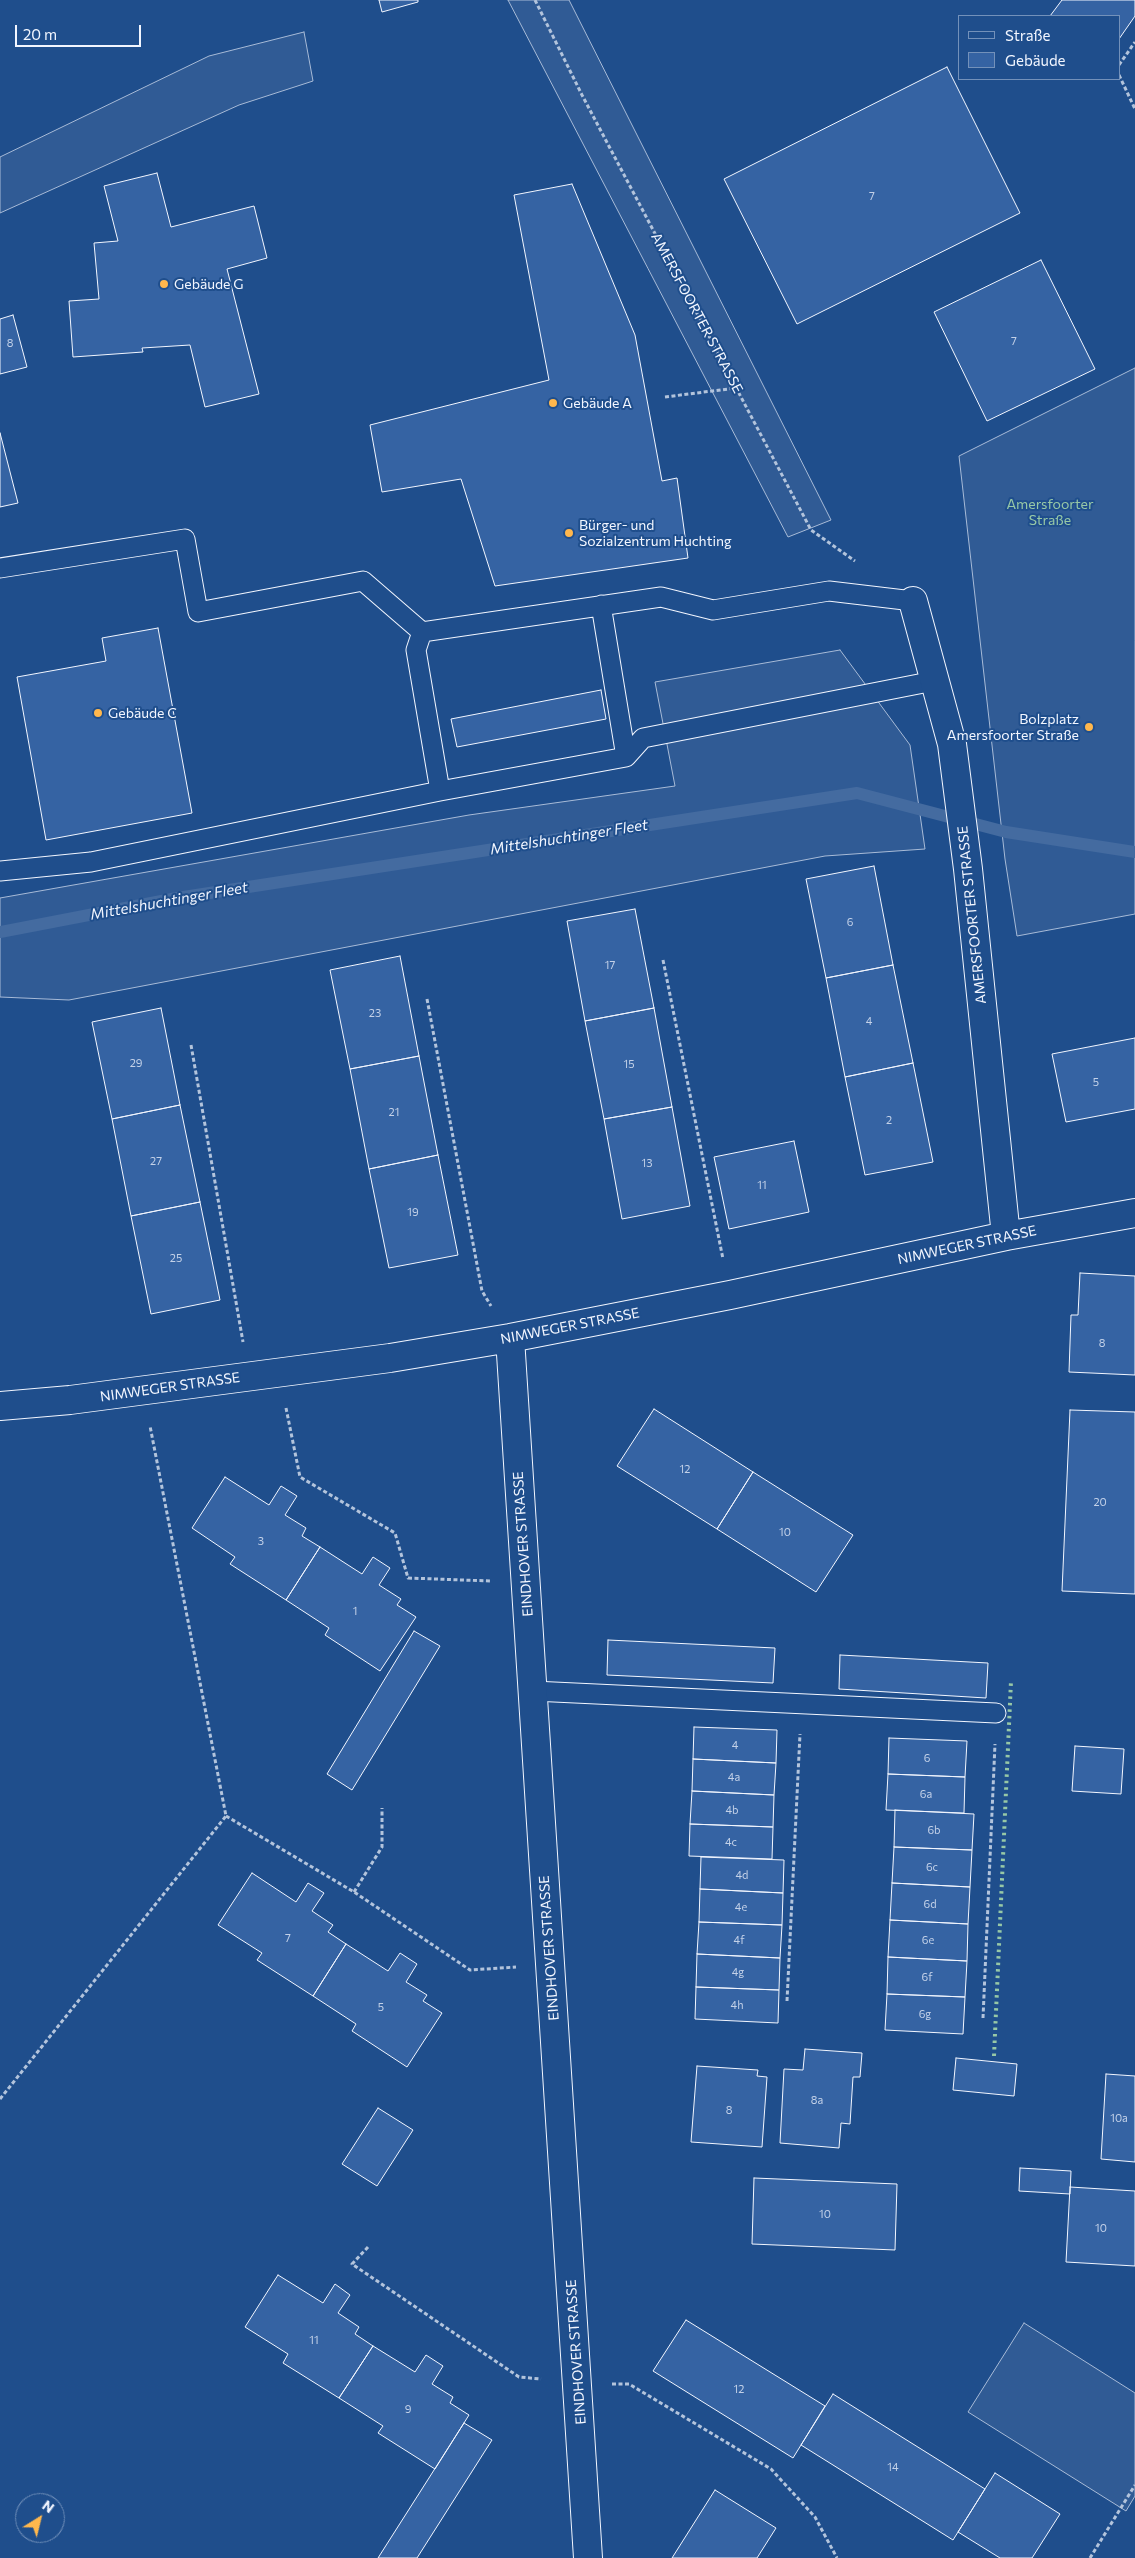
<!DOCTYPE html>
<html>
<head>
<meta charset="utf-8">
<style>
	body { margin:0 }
	#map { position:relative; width:1135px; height:2558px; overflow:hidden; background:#1f4e8c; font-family:Commissioner,sans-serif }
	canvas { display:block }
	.legend { position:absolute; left:958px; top:15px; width:162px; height:65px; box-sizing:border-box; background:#1f4e8c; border:1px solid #7391ba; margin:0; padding:6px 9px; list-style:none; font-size:15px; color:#f2f6ff }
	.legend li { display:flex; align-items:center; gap:10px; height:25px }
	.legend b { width:25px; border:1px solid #7391ba }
	.north { position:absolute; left:15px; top:2493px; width:50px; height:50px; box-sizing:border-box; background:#1f4e8c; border:1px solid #7391ba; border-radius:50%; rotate:36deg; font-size:14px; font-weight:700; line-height:20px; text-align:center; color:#f2f6ff }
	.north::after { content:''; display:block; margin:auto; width:18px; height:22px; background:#ffb74d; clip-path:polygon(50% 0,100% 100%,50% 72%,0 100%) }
	.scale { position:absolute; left:15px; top:25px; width:126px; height:22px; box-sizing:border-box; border:2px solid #f2f6ff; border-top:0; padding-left:6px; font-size:15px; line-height:18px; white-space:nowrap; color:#f2f6ff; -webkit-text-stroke:4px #1f4e8c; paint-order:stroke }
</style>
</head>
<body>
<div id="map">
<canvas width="1135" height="2558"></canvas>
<ul class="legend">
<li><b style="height:6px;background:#1f4e8c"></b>Straße</li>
<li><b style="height:14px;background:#3563a3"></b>Gebäude</li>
</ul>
<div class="north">N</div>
<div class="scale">20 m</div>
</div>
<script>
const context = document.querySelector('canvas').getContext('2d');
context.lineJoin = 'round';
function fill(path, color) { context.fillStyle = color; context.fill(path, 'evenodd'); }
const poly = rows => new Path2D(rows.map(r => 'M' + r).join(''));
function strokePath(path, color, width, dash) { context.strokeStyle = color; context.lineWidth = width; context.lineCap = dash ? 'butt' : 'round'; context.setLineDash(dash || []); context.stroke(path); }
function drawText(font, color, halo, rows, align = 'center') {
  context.font = font + ' Commissioner,sans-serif'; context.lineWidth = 4; context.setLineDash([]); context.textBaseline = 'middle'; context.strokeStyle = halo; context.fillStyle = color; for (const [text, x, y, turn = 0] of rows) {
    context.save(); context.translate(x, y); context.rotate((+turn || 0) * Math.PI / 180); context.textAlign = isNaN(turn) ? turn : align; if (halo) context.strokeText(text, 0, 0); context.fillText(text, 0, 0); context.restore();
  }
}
const built = poly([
	[508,0,569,0,831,520,788,537,508,0],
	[304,32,313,81,239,105,0,213,0,157,209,56,304,32],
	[1135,368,1135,914,1017,936,1005,859,959,456,1135,368],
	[840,650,910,745,925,849,825,856,69,1000,0,997,0,898,469,815,675,786,655,682,840,650],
	[1024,2323,1135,2393,1135,2496,1126,2511,968,2412,1024,2323]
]);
fill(built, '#305b95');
strokePath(built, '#a8bbd7', 1);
strokePath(poly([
	[0,932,177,898,857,793,1006,832,1135,852]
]), '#446ba0', 12);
const building = poly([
	[379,0,418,0,418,2,382,12,379,0],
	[1062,0,1135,0,1135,16,1119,39,1119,16,1050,16,1062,0],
	[947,67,1020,213,797,324,724,179,947,67],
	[157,173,171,227,254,206,267,258,227,269,259,394,205,407,190,345,142,348,143,352,73,357,69,301,99,299,94,243,118,241,104,186,157,173],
	[572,184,635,335,662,481,677,478,688,558,495,586,461,479,382,492,370,425,549,380,514,195,572,184],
	[1041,260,1095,369,987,421,934,312,1041,260],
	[13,315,27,367,0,374,0,319,13,315],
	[0,433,18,503,0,507,0,433],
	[158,628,192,813,46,840,17,677,106,661,102,638,158,628],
	[601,690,606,719,457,747,451,719,601,690],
	[874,866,893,965,826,978,806,879,874,866],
	[635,909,654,1008,585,1021,567,921,635,909],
	[400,956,419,1056,350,1069,330,970,400,956],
	[893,965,913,1063,845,1077,826,978,893,965],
	[161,1008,180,1105,112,1119,92,1022,161,1008],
	[654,1008,672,1107,604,1119,585,1021,654,1008],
	[1135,1038,1135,1109,1066,1122,1052,1054,1135,1038],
	[419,1056,438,1155,369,1169,350,1069,419,1056],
	[913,1063,933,1162,865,1175,845,1077,913,1063],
	[180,1105,200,1202,131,1216,112,1119,180,1105],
	[672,1107,690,1206,622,1219,604,1119,672,1107],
	[794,1141,809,1212,729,1229,714,1157,794,1141],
	[438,1155,458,1255,389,1268,369,1169,438,1155],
	[200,1202,220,1300,151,1314,131,1216,200,1202],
	[1080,1273,1135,1276,1135,1375,1069,1372,1071,1315,1078,1315,1080,1273],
	[654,1409,753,1472,717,1529,617,1466,654,1409],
	[1070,1410,1135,1412,1135,1594,1062,1591,1070,1410],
	[753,1472,853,1535,816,1592,717,1529,753,1472],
	[225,1477,269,1505,281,1486,297,1496,285,1515,306,1528,302,1536,320,1547,286,1600,230,1564,235,1557,192,1528,225,1477],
	[320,1547,362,1574,373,1557,390,1568,379,1585,401,1599,397,1605,416,1617,380,1671,325,1635,329,1628,286,1600,320,1547],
	[414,1631,440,1646,352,1790,327,1774,414,1631],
	[608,1640,775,1648,773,1683,607,1675,608,1640],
	[840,1655,988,1663,986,1698,839,1689,840,1655],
	[694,1727,777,1730,776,1763,693,1759,694,1727],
	[889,1738,967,1741,965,1777,888,1774,889,1738],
	[1075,1746,1124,1749,1121,1794,1072,1791,1075,1746],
	[693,1759,776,1763,774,1795,692,1791,693,1759],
	[888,1774,965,1777,964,1813,886,1810,888,1774],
	[692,1791,774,1795,773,1827,690,1824,692,1791],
	[895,1810,974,1814,972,1850,894,1847,895,1810],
	[690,1824,773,1827,772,1859,689,1856,690,1824],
	[894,1847,972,1850,970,1887,892,1883,894,1847],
	[701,1857,784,1860,783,1893,700,1889,701,1857],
	[252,1873,296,1902,308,1883,324,1893,312,1911,333,1925,328,1932,346,1944,313,1996,257,1960,262,1953,218,1925,252,1873],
	[892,1883,970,1887,968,1924,890,1920,892,1883],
	[700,1889,783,1893,782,1925,699,1922,700,1889],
	[890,1920,968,1924,967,1961,888,1957,890,1920],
	[699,1922,782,1925,780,1958,697,1954,699,1922],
	[346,1944,388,1971,400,1953,417,1964,406,1982,427,1995,423,2001,442,2013,407,2067,352,2031,356,2024,313,1996,346,1944],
	[697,1954,780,1958,779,1990,696,1987,697,1954],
	[888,1957,967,1961,965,1997,887,1994,888,1957],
	[696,1987,779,1990,778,2023,695,2019,696,1987],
	[887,1994,965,1997,963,2034,885,2030,887,1994],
	[805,2049,862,2053,860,2077,853,2077,850,2124,841,2123,839,2148,780,2143,784,2069,803,2070,805,2049],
	[956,2058,1017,2064,1014,2096,953,2090,956,2058],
	[697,2066,758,2070,757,2076,767,2077,762,2147,691,2142,697,2066],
	[1106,2074,1135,2076,1135,2162,1101,2159,1106,2074],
	[378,2108,413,2130,377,2186,342,2164,378,2108],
	[1020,2168,1071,2171,1070,2194,1019,2191,1020,2168],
	[754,2178,897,2184,895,2250,752,2244,754,2178],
	[1070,2187,1135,2191,1135,2266,1066,2262,1070,2187],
	[278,2275,323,2303,335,2284,350,2295,338,2313,359,2327,355,2334,373,2346,339,2398,283,2363,288,2354,245,2327,278,2275],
	[686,2320,825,2406,793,2458,653,2371,686,2320],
	[373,2346,415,2372,426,2355,443,2366,432,2384,453,2397,450,2403,469,2415,435,2469,378,2433,383,2426,339,2398,373,2346],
	[833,2394,985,2489,953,2540,801,2445,833,2394],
	[464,2423,492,2440,417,2558,378,2558,464,2423],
	[995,2473,1060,2514,1032,2558,1000,2558,958,2532,995,2473],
	[715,2490,776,2528,757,2558,672,2558,715,2490]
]);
fill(building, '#3563a3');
strokePath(building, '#f2f6ff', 1);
const service = poly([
	[0,568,185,539,198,612,363,581,422,632,661,597,713,610,829,591,913,601],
	[601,605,626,757],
	[422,632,416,650,440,791],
	[0,871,91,862,440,791,626,757,643,738,934,681],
	[533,1691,996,1713]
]);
const minor = poly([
	[913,601,952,744,968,869,1006,1236],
	[510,1338,588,2558],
	[0,1406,70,1400,390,1358,510,1338,730,1295,1006,1236,1135,1213]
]);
strokePath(service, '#f2f6ff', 21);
strokePath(minor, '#f2f6ff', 30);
strokePath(poly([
	[535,0,582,95,811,530,855,561],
	[1119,65,1135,42],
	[1119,75,1135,109],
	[665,397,736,388],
	[663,960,723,1259],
	[427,999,482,1291,491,1306],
	[191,1045,243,1342],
	[286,1408,300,1477,395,1533,408,1578,490,1581],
	[226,1816,354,1892,470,1970,516,1967],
	[354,1892,382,1847,382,1808],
	[787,2001,800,1734],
	[983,2018,995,1744],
	[0,2099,226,1816,150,1426],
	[368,2247,352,2264,519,2377,541,2379],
	[612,2384,629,2384,771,2469,815,2517,837,2558],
	[1090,2558,1135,2485]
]), '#b3c4dc', 3, [4, 2.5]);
strokePath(service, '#1f4e8c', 19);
strokePath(minor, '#1f4e8c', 28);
strokePath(poly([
	[994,2056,1011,1681]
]), '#97c8a6', 4, [2.5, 4]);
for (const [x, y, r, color] of [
	[164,284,5,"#ffb74d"],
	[553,403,5,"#ffb74d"],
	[569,533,5,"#ffb74d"],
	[98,713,5,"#ffb74d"],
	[1089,727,5,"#ffb74d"]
]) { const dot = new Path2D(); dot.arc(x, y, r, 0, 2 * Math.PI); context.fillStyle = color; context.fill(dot); strokePath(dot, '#1f4e8c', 2); }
drawText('11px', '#c3d1e8', null, [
	["7",872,196],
	["7",1014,341],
	["8",10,343],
	["6",850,922],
	["17",610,965],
	["23",375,1013],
	["4",869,1021],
	["29",136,1063],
	["15",629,1064],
	["5",1096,1082],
	["21",394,1112],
	["2",889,1120],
	["27",156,1161],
	["13",647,1163],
	["11",762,1185],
	["19",413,1212],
	["25",176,1258],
	["8",1102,1343],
	["12",685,1469],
	["20",1100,1502],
	["10",785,1532],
	["3",261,1541],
	["1",355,1611],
	["4",735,1745],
	["6",927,1758],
	["4a",734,1777],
	["6a",926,1794],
	["4b",732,1810],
	["6b",934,1830],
	["4c",731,1842],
	["6c",932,1867],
	["4d",742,1875],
	["6d",930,1904],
	["4e",741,1907],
	["7",288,1938],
	["4f",739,1940],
	["6e",928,1940],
	["4g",738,1972],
	["6f",927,1977],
	["4h",737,2005],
	["5",381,2007],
	["6g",925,2014],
	["8a",817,2100],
	["8",729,2110],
	["10a",1119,2118],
	["10",825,2214],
	["10",1101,2228],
	["11",314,2340],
	["12",739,2389],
	["9",408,2409],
	["14",893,2467]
]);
drawText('14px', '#f2f6ff', '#1f4e8c', [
	["Gebäude G",174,284],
	["Gebäude A",563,403],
	["Bürger- und",579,525],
	["Sozialzentrum Huchting",579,541],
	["Gebäude C",108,713],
	["Bolzplatz",1079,719,"right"],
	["Amersfoorter Straße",1079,735,"right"]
], 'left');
drawText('14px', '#f2f6ff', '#1f4e8c', [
	["AMERSFOORTER STRASSE",697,313,62],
	["AMERSFOORTER STRASSE",972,915,-96],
	["NIMWEGER STRASSE",967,1245,-12],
	["NIMWEGER STRASSE",570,1326,-11],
	["NIMWEGER STRASSE",170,1387,-8],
	["EINDHOVER STRASSE",523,1544,-94],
	["EINDHOVER STRASSE",549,1948,-94],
	["EINDHOVER STRASSE",576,2352,-94]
]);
drawText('14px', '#97c8a6', '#1f4e8c', [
	["Amersfoorter",1050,504],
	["Straße",1050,520]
]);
drawText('italic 15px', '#f2f6ff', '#1f4e8c', [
	["Mittelshuchtinger Fleet",569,837,-9],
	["Mittelshuchtinger Fleet",169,901,-10]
]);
</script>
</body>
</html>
